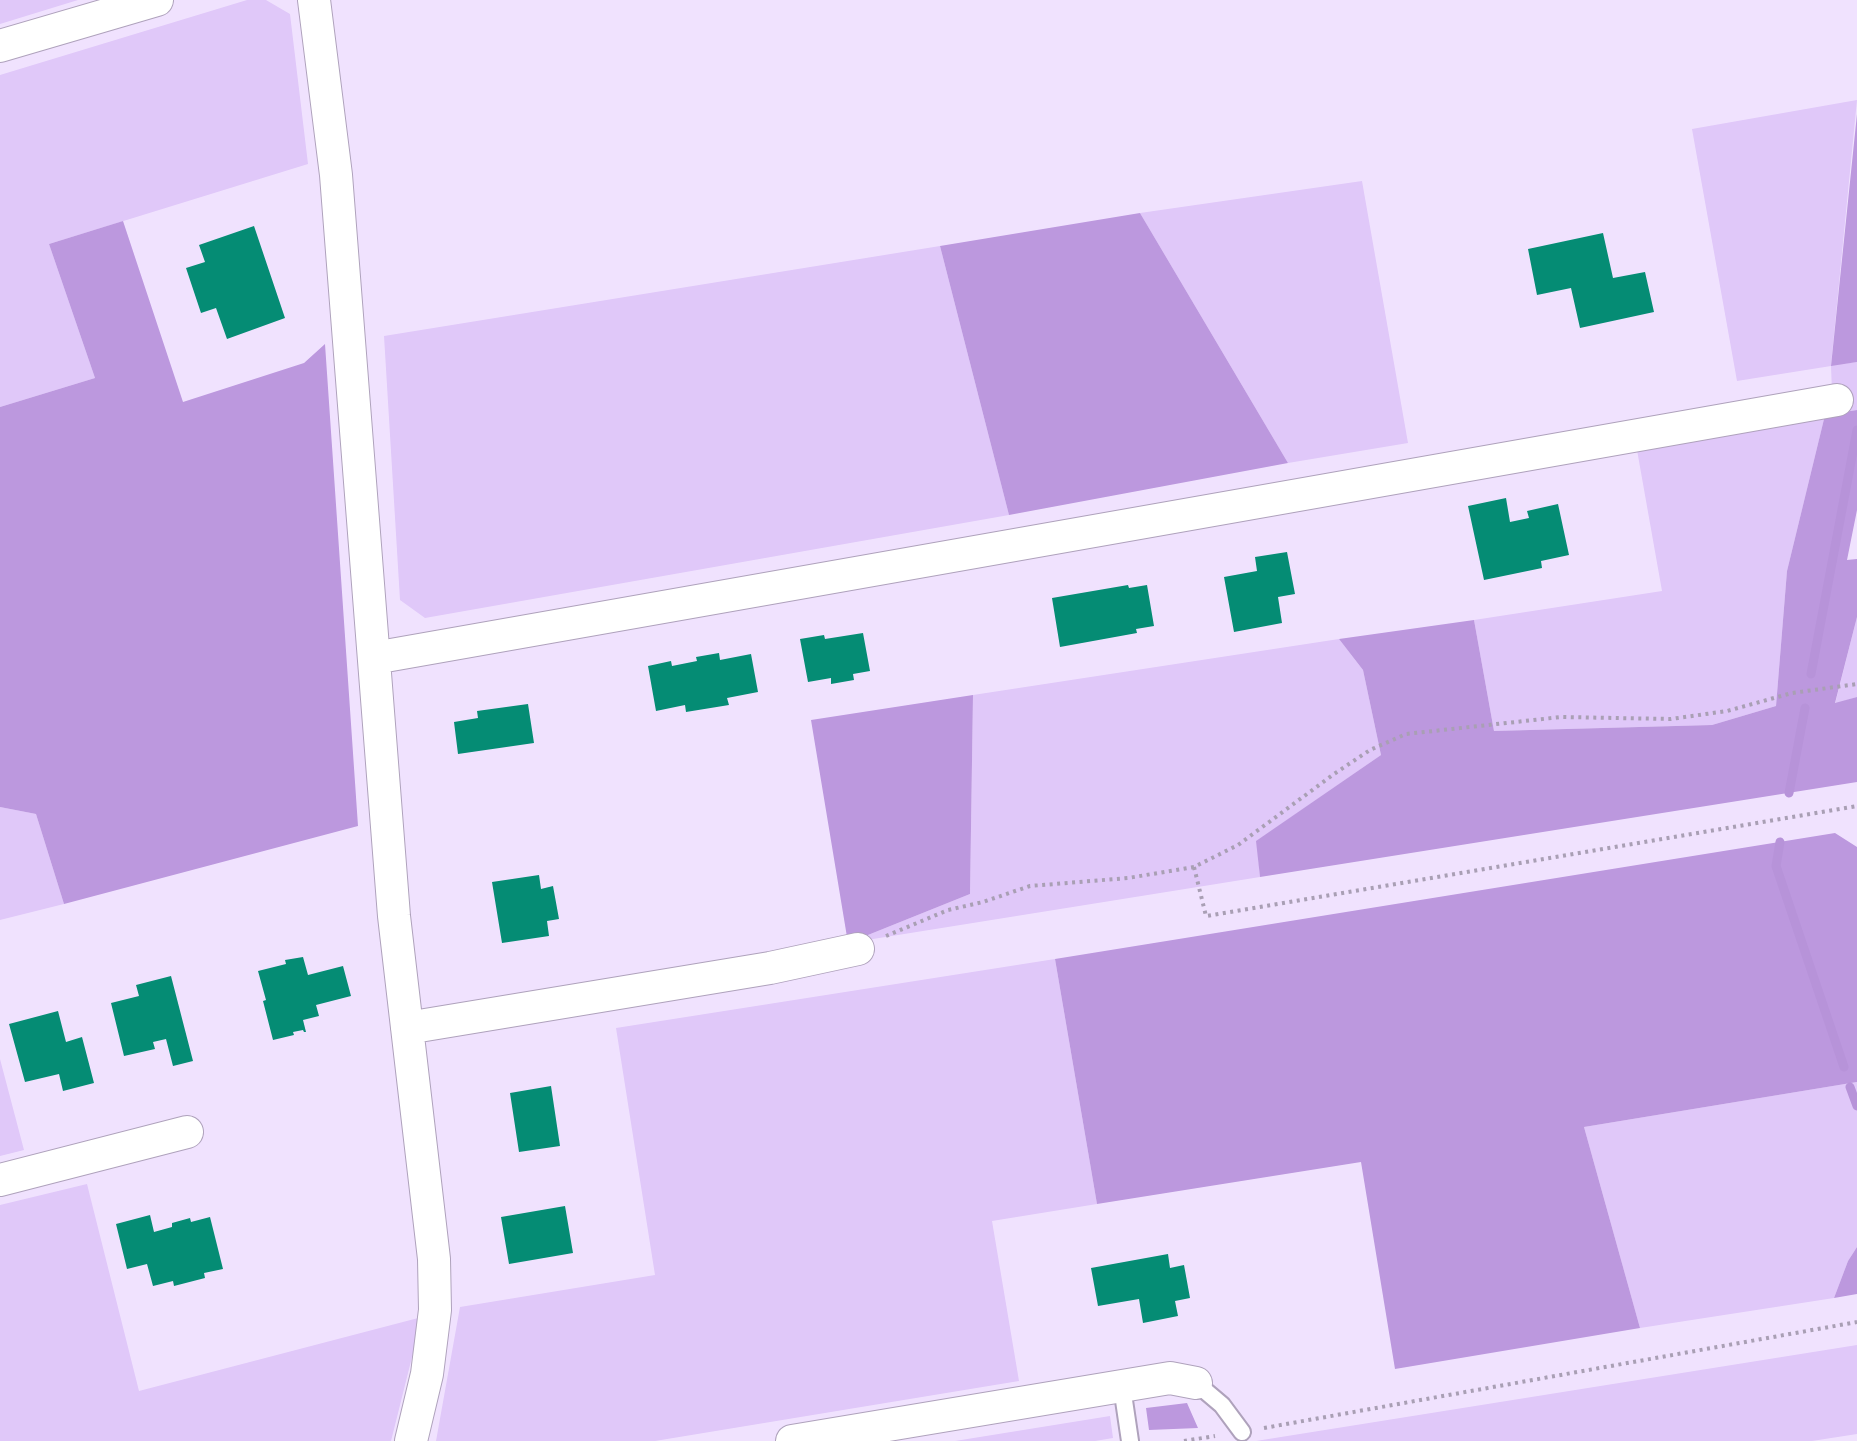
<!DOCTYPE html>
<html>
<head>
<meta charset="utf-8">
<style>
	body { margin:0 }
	canvas { display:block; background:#f0e2fe }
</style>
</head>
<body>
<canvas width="1857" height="1441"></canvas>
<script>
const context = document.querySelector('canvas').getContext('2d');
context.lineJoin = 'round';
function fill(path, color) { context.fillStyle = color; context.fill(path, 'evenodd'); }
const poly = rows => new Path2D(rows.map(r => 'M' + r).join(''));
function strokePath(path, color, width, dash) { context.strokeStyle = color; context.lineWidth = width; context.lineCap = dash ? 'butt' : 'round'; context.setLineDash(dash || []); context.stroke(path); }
fill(poly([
	[0,0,78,0,0,24],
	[247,0,266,0,290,14,308,164,49,244,95,378,0,407,0,75],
	[1857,100,1831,365,1857,362,1857,410,1825,415,1787,571,1776,706,1712,725,1494,731,1474,620,1662,591,1637,450,1832,392,1831,366,1737,381,1692,129],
	[1362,181,1408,443,1288,463,1140,213],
	[940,246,1009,515,425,618,400,600,384,336],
	[1857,617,1857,697,1835,704],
	[1339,639,1363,670,1381,755,1257,841,1260,877,848,943,970,894,973,695],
	[0,807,36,814,64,904,0,920],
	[1055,959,1097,1204,992,1221,1019,1381,655,1441,436,1441,460,1307,655,1275,616,1028],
	[0,1059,24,1150,0,1156],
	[1857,1082,1857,1247,1848,1261,1834,1298,1640,1328,1584,1127],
	[87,1184,139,1391,422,1317,391,1441,0,1441,0,1205],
	[1857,1345,1857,1434,1812,1441,1256,1441],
	[1110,1416,1113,1438,1095,1441,955,1441]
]), '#e0c8f9');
fill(poly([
	[1857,114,1857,362,1831,366],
	[1140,213,1288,463,1009,515,940,246],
	[123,221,183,402,304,363,325,344,358,826,64,904,36,814,0,807,0,407,95,378,49,244],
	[1857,410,1857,510,1847,560,1857,559,1857,617,1835,703,1857,697,1857,782,1260,877,1256,841,1381,755,1363,670,1339,639,1474,620,1494,731,1712,725,1776,706,1787,571,1825,415],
	[973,695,970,894,848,943,811,720],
	[1835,833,1857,847,1857,1082,1584,1127,1640,1328,1395,1369,1361,1162,1097,1204,1055,959],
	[1857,1247,1857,1294,1834,1298,1848,1261],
	[1187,1403,1198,1428,1149,1430,1146,1408]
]), '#bc98de');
strokePath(poly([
	[1811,674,1857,430],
	[1789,793,1805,708],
	[1780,842,1776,866,1844,1067],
	[1850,1087,1857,1106]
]), '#b793d9', 9);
fill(poly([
	[254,226,285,318,227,339,216,308,201,313,186,268,205,262,199,245],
	[1603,233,1613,278,1645,272,1654,312,1580,328,1571,288,1537,295,1528,249],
	[1506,498,1510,522,1529,518,1527,511,1558,504,1569,555,1541,561,1542,568,1484,580,1468,506],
	[1287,552,1295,594,1278,597,1282,623,1234,632,1224,577,1257,571,1255,557],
	[1128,585,1129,588,1147,585,1154,626,1136,629,1137,633,1060,647,1052,598],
	[863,633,870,671,853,674,854,680,831,684,831,678,808,682,800,639,824,635,825,639],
	[719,653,720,660,751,654,758,692,727,698,729,705,686,712,685,705,656,711,648,666,671,661,672,666,697,661,696,657],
	[528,704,534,743,458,754,454,722,478,718,477,711],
	[539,875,541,889,553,886,559,919,547,921,549,936,502,943,492,882],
	[303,957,308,975,343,966,351,996,316,1005,319,1016,303,1020,306,1032,304,1032,303,1030,293,1032,294,1035,273,1040,263,1001,266,1000,258,971,286,964,285,960],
	[171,976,193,1061,173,1066,166,1039,153,1042,155,1049,124,1056,111,1003,139,996,136,985],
	[58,1011,66,1042,82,1037,94,1083,63,1091,59,1074,25,1082,9,1024],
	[551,1086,560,1146,519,1152,510,1093],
	[565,1206,573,1253,509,1264,501,1217],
	[150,1215,154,1232,172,1227,172,1223,190,1218,191,1222,210,1217,223,1269,204,1273,205,1278,174,1286,173,1281,153,1286,147,1264,127,1269,116,1224],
	[1168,1254,1170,1268,1184,1265,1190,1298,1175,1301,1178,1316,1143,1323,1139,1299,1098,1306,1091,1268]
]), '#058c74');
const service = poly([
	[1196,1383,1222,1405,1242,1432],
	[1122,1387,1130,1441]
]);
const minor = poly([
	[314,0,336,175,394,916,434,1259,435,1310,427,1374,411,1441],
	[0,46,157,0],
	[374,658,1837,400],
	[407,1028,770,968,858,949],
	[0,1180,187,1132],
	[792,1441,1170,1378,1196,1383]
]);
strokePath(service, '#afa2bc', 20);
strokePath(minor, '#afa2bc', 34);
strokePath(poly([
	[1194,867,1206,916,1857,806],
	[886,936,948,910,983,902,1030,886,1128,878,1194,867,1238,845,1334,774,1370,750,1406,734,1561,717,1671,719,1727,711,1792,693,1857,684],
	[1264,1428,1857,1322],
	[1184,1441,1215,1436]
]), '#a99fb4', 4, [3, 4.5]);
strokePath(service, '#fff', 16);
strokePath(minor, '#fff', 32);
</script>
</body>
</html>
